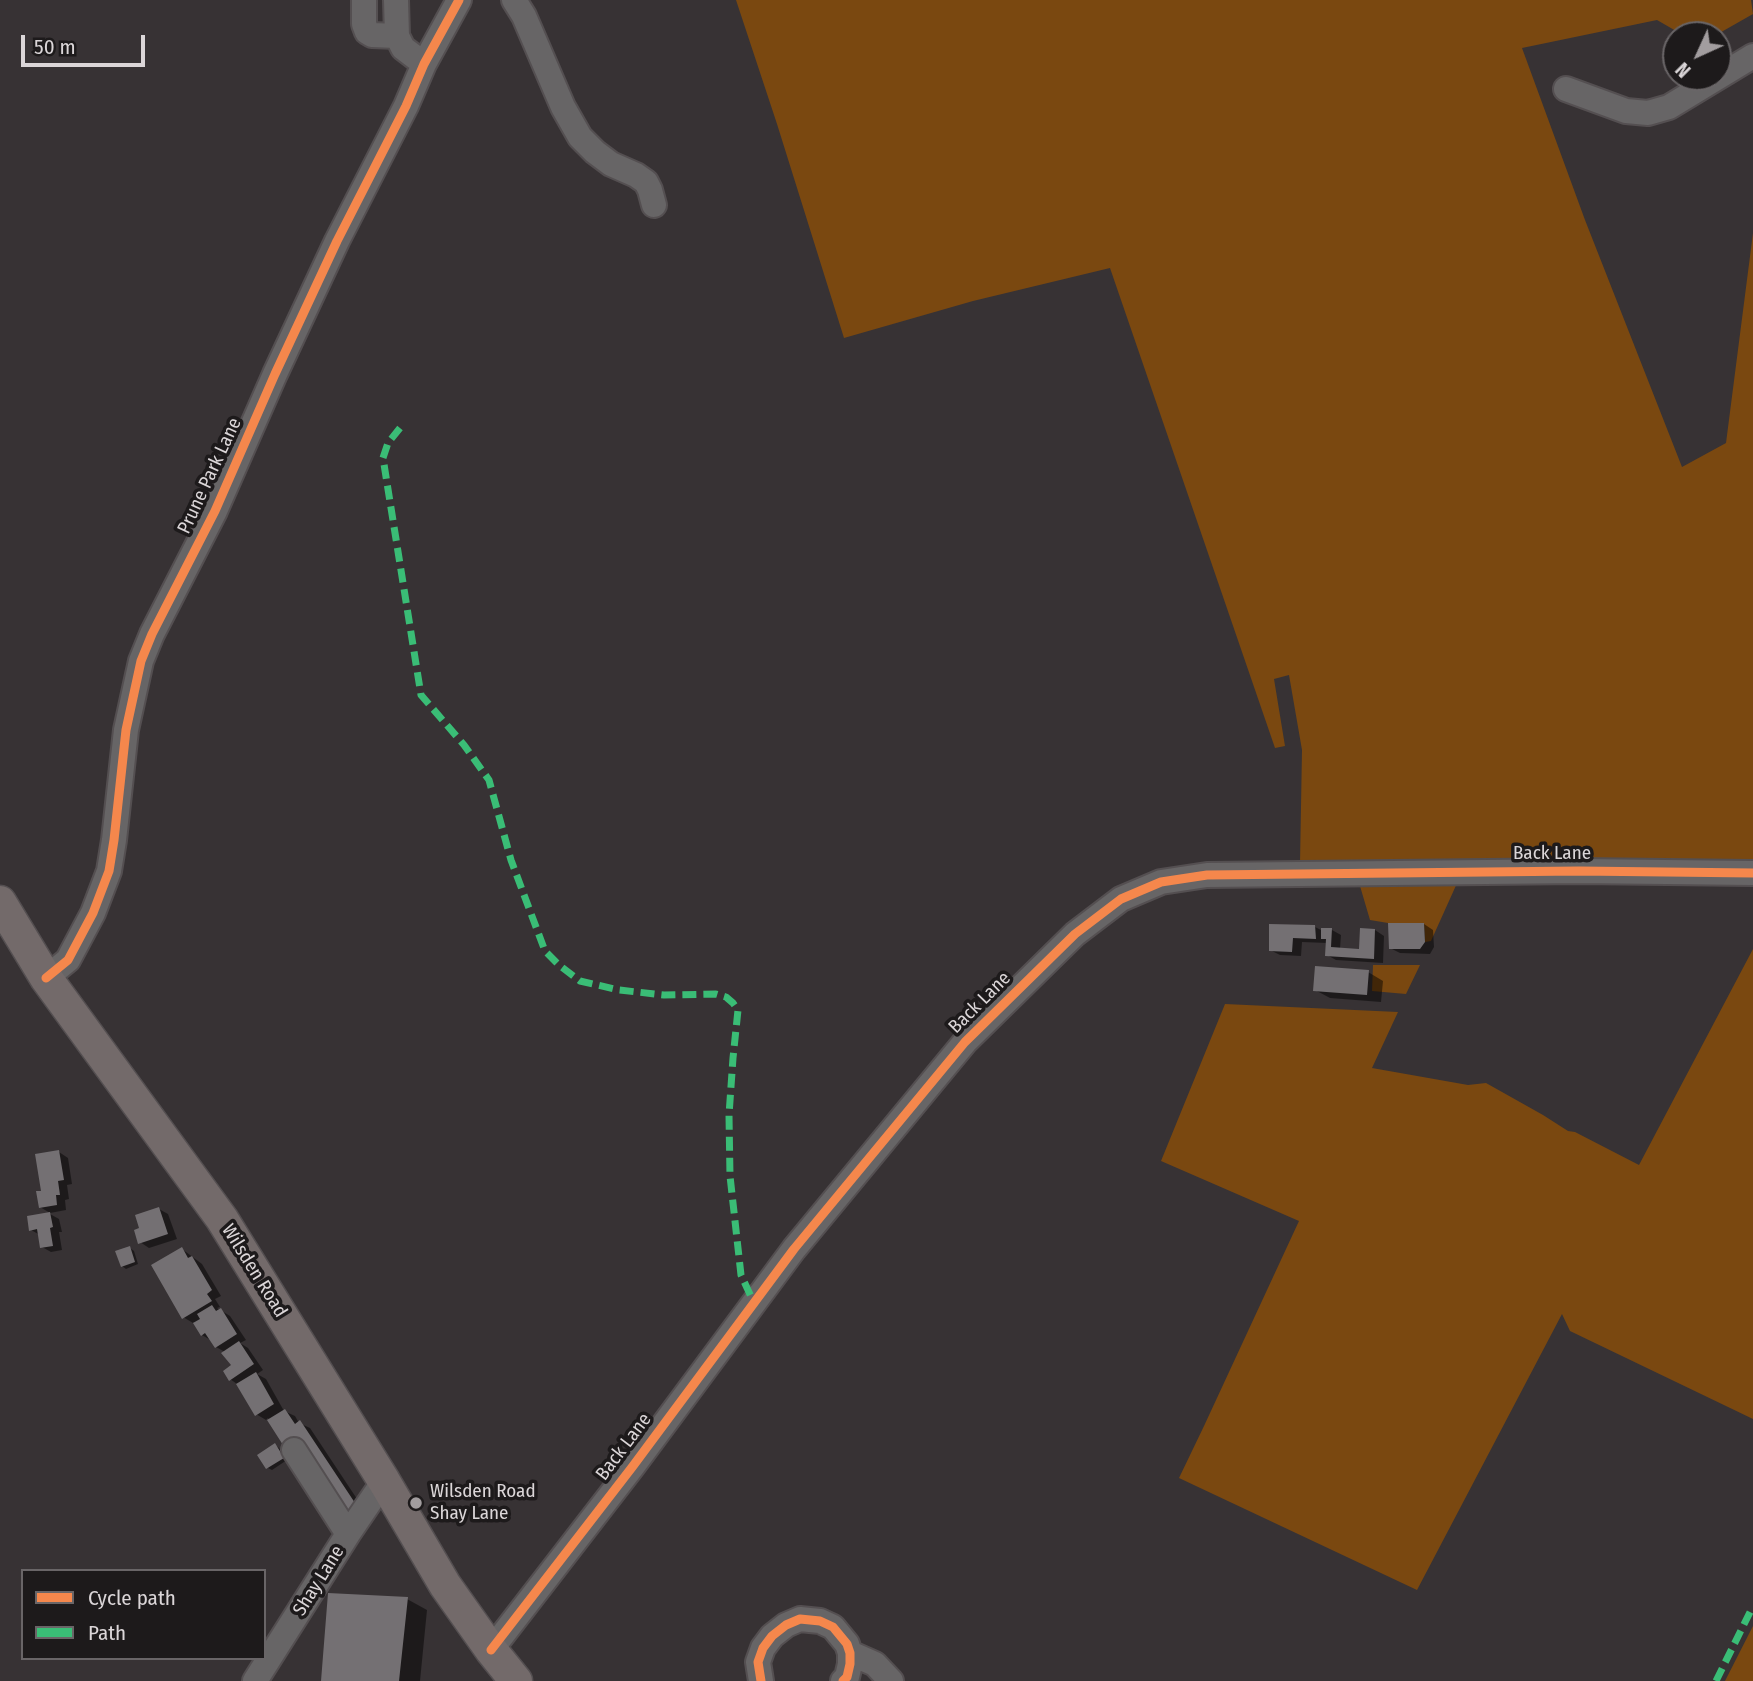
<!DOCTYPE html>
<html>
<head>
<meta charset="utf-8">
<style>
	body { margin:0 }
	#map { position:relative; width:1753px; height:1681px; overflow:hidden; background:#373234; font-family:"Fira Sans Condensed",sans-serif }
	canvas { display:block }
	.legend { position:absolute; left:21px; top:1569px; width:245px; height:91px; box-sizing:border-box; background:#1d1a1b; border:2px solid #696567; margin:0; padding:9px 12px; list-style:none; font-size:21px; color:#dbd6d8 }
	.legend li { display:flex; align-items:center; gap:14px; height:35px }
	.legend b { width:35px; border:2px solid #696567 }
	.north { position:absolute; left:1662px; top:21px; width:70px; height:70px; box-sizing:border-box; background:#1d1a1b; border:2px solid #696567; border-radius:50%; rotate:225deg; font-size:19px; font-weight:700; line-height:28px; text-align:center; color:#dbd6d8 }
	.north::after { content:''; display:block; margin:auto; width:24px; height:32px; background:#a29d9f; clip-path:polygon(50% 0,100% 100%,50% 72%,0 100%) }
	.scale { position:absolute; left:21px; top:35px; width:124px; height:32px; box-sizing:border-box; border:4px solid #dbd6d8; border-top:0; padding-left:9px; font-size:21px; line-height:24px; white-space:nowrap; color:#dbd6d8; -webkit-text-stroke:5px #1d1a1b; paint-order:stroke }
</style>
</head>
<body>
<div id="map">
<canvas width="1753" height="1681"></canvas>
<ul class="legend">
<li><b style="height:9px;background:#f5874c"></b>Cycle path</li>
<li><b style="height:9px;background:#3abd76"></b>Path</li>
</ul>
<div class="north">N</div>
<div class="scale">50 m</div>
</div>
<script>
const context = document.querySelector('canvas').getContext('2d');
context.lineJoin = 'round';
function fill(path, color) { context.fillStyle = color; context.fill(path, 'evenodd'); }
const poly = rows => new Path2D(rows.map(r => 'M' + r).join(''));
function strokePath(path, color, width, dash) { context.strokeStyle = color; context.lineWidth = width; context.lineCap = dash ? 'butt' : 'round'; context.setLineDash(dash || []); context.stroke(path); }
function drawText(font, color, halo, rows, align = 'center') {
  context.font = font + ' "Fira Sans Condensed",sans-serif'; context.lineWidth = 7; context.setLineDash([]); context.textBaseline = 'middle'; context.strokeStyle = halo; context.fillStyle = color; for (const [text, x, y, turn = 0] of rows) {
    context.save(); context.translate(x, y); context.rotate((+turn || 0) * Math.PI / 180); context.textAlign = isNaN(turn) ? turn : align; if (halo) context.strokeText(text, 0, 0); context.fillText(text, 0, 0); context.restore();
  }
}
fill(poly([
	[736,0,1751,0,1753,14,1716,35,1683,35,1657,20,1522,48,1585,220,1682,467,1726,443,1753,233,1753,861,1300,863,1302,750,1289,675,1274,679,1285,746,1275,748,1110,268,973,301,844,338,777,124],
	[1458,881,1431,941,1425,942,1424,923,1388,923,1370,920,1360,886,1388,886],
	[1753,949,1753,1419,1570,1331,1562,1314,1417,1590,1179,1478,1204,1426,1299,1221,1161,1161,1225,1004,1398,1012,1372,1068,1468,1085,1486,1083,1543,1115,1568,1131,1575,1132,1639,1165],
	[1373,965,1420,965,1406,994,1372,991],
	[1753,1626,1753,1681,1725,1681]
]), '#7a4810');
fill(poly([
	[1424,924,1433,930,1434,947,1430,954,1400,953,1390,948],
	[1315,927,1323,931,1332,930,1341,935,1340,949,1361,950,1375,930,1384,936,1383,963,1336,960,1327,955,1327,943,1302,942,1301,956,1280,955,1270,950],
	[1368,972,1383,981,1381,1002,1330,998,1315,990],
	[59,1152,68,1158,72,1184,67,1185,69,1199,65,1200,66,1210,50,1213,40,1207,43,1192],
	[159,1209,168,1214,177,1239,149,1248,140,1242],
	[50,1214,59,1219,62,1232,59,1232,62,1250,51,1252,42,1247,40,1235,31,1230],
	[130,1248,134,1251,138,1264,126,1269,122,1266],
	[182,1249,202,1264,221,1296,215,1299,220,1307,217,1308,230,1316,246,1340,240,1343,248,1348,263,1370,257,1374,266,1379,284,1411,295,1416,299,1423,310,1428,367,1514,284,1444,268,1418,266,1420,256,1414,237,1384,230,1379,234,1366,225,1352,216,1347,212,1341,202,1335,194,1322,193,1323,183,1317],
	[275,1445,279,1448,287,1460,272,1470,268,1468],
	[407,1599,427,1610,420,1681,323,1681]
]), '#0007');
fill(poly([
	[1388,923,1424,923,1425,942,1420,949,1389,949],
	[1269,924,1315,925,1316,939,1293,938,1292,952,1269,951],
	[1321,928,1332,928,1331,947,1359,949,1360,928,1375,929,1374,959,1325,956,1326,939,1321,939],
	[1315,966,1369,970,1367,995,1313,991],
	[59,1150,64,1180,58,1181,60,1195,56,1195,57,1205,39,1208,36,1191,41,1191,35,1154],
	[159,1207,168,1234,138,1244,134,1230,139,1228,135,1215],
	[50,1212,53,1227,50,1228,53,1246,40,1248,37,1229,29,1231,27,1216],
	[130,1246,135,1262,121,1267,115,1251],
	[182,1247,188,1258,192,1256,212,1290,207,1294,212,1301,182,1319,151,1265],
	[212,1305,216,1311,221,1308,237,1334,215,1348,205,1333,201,1336,193,1323,200,1319,197,1314],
	[239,1341,254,1364,229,1381,223,1371,231,1365,221,1353],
	[256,1372,274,1404,255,1416,236,1384],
	[285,1409,295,1424,300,1420,359,1509,345,1518,289,1441,283,1445,267,1420],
	[275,1443,284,1458,266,1469,257,1455],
	[328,1593,408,1597,399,1681,321,1681]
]), '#747073');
const minor = poly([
	[364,0,364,24,367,32,372,35,397,36],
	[396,0,397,36,403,48,424,64],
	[514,0,524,16,563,107,580,137,595,152,611,164,636,175,646,182,650,190,654,205],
	[1566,89,1626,111,1648,113,1669,107,1753,56],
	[46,978,68,960,93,913,109,871,114,840,126,730,141,661,152,634,215,511,275,374,337,241,406,106,424,64,459,0],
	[294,1450,348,1534],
	[491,1650,633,1466,794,1249,965,1042,1075,934,1121,899,1161,882,1207,875,1579,871,1753,873],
	[850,1653,875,1664,891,1681],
	[255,1681,348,1534,384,1481],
	[761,1681,758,1662,763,1648,772,1636,786,1625,800,1619,820,1621,833,1627,847,1644,850,1653,850,1664,847,1677,843,1681]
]);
const major = poly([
	[0,902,46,978,222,1219,384,1481,445,1585,491,1650,516,1681]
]);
strokePath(minor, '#544f51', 28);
strokePath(major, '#544f51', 35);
strokePath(minor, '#676566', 24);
strokePath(major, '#736a6a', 32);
strokePath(poly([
	[400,428,388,443,383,458,421,695,464,745,489,780,511,860,545,951,559,965,580,981,619,990,664,995,716,994,726,997,733,1003,738,1010,733,1058,729,1115,730,1176,741,1275,754,1303],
	[1716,1681,1753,1606]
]), '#3abd76', 7, [14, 7]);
strokePath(poly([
	[46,978,68,960,93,913,109,871,114,840,126,730,141,661,152,634,215,511,275,374,337,241,406,106,424,64,459,0],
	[491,1650,633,1466,794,1249,965,1042,1075,934,1121,899,1161,882,1207,875,1579,871,1753,873],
	[761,1681,758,1662,763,1648,772,1636,786,1625,800,1619,820,1621,833,1627,847,1644,850,1653,850,1664,847,1677,843,1681]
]), '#f5874c', 9);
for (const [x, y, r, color] of [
	[416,1503,7,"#a29d9f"]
]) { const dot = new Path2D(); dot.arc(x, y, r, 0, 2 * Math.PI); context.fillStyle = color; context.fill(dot); strokePath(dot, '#1d1a1b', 2.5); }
drawText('19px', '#dbd6d8', '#1d1a1b', [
	["Prune Park Lane",210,476,-65],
	["Back Lane",1552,854],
	["Back Lane",980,1003,-45],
	["Wilsden Road",254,1271,58],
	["Back Lane",624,1447,-53],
	["Shay Lane",319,1581,-58]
]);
drawText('19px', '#dbd6d8', '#1d1a1b', [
	["Wilsden Road",430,1492],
	["Shay Lane",430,1514]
], 'left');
</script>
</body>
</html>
